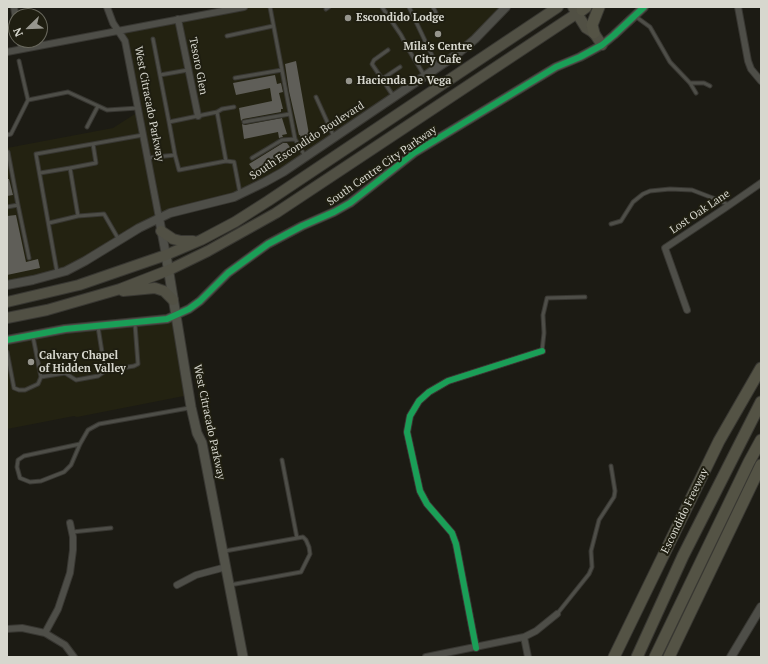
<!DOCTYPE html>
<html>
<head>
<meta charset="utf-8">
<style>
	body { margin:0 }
	#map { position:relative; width:768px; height:664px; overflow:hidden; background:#1c1b14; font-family:"PT Serif",serif }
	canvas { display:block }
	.frame { position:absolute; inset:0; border:8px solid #d7d7ce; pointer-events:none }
	.north { position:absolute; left:8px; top:8px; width:40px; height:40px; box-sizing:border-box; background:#1f1e11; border:1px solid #69685d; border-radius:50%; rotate:247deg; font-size:11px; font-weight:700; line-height:16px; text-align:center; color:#d7d7ce }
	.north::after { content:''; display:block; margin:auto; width:14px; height:18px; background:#96958d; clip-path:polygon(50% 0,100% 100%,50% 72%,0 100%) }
</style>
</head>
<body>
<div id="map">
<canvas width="768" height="664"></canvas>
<div class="frame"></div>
<div class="north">N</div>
</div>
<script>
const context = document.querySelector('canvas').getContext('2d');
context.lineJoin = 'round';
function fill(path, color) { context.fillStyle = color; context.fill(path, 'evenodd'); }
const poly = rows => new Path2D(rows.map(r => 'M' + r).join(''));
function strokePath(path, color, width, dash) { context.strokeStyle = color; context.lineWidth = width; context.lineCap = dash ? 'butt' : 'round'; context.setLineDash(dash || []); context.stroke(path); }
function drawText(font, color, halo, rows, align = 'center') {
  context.font = font + ' "PT Serif",serif'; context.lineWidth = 4; context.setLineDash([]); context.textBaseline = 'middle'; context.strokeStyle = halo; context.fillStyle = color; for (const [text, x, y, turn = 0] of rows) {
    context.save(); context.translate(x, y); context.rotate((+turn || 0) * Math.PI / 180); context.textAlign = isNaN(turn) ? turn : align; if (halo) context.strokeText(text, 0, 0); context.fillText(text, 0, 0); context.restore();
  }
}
fill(poly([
	[244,7,506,7,475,39,248,192,170,213,85,261,7,285,7,148,113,128,138,112,125,41,118,30],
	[175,316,189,395,77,417,74,416,7,429,7,340]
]), '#232211');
fill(poly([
	[296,61,310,140,302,141,300,135,299,135,289,91,285,64],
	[275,75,277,84,281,83,283,92,279,93,283,109,281,109,281,112,243,119,241,121,239,108,272,101,270,88,236,95,233,83],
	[282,118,287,134,282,135,283,137,279,138,278,132,244,139,242,124,245,125],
	[283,143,287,143,292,150,256,174,249,164],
	[7,179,9,179,13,195,7,196],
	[16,215,26,262,38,259,40,268,7,275,7,216]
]), '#5f5e58');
const service = poly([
	[270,7,295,139,305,156],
	[382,7,401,35,410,52,424,75],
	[409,7,437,66],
	[433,7,438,17],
	[326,9,329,7],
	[635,16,650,27,670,62,690,83,696,93],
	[227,36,273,26],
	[153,39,169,122],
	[388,50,374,60,372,64,394,97],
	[19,61,28,100],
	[160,75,188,70],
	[235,78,282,70],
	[382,79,400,67],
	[690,83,704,83,710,86],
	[316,97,334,137],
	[217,112,222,109,234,107],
	[244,122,290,114],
	[87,127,98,106],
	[7,135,11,134,28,100,68,92,107,110,138,108],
	[93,144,96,163,70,168,78,216,104,214,119,240],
	[175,155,179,170,226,161,234,162,240,193],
	[147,158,175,155,169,122,217,112,226,161],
	[252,158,282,140,295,139],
	[40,173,70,168],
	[18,205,29,258],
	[7,207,18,205,8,152],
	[49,223,78,216],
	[611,224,621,221,633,202,643,194,650,191,670,189,692,190,718,200,729,205],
	[57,272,36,154,143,135],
	[33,337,41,377,65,373,76,380,98,376,105,371,98,327],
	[542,351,544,333,543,315,547,298,585,297],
	[7,352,14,388,19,390,25,390,38,384,41,377],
	[105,371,134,366,138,364,135,324],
	[80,444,71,465,64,472,41,481,30,482,20,478,17,467,18,460,24,456,80,444],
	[80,444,88,430,99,424,189,408],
	[282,460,297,538],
	[72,532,111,528],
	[225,551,303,537,306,540,309,547,310,554,301,572,230,585],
	[557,614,589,574,592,567,591,551,599,520,614,497,615,491,611,466]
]);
const minor = poly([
	[14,7,16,19],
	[107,7,113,23,125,41,159,218],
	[738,7,748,61,751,69,761,81],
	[178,19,198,116],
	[20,40,22,49],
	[7,52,244,7],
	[687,310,665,248,725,208,761,183],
	[177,585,196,575,226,567],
	[7,629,22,628,45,633,65,645,74,657],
	[45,633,58,609,70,573,73,550,73,537,70,523],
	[524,637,528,657],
	[476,648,456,544,452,533,427,504,420,491,407,432,410,416,419,401,429,392,448,381,542,351],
	[426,657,524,637,536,631,557,614]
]);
const tertiary = poly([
	[159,218,166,255],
	[7,285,33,280,66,271,85,261,139,228,170,213,234,197,265,182,283,172,456,55,475,39,506,7],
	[7,340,65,329,167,319,189,309,200,301,228,273,268,244,302,226,334,212,350,203,414,153,556,67,580,57,602,45,614,35,644,7],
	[731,657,761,607]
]);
const secondary = poly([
	[166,255,191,407,197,433,202,443,243,657]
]);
const trunk = poly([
	[573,7,586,28,594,33,602,45],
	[161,231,173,239,181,241,193,241],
	[123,291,155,288,164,291,173,300],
	[7,302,79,285,166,255,201,240,235,222,268,201,558,7],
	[7,318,47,310,120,289,169,270,208,251,276,213,582,10]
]);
const motorway = poly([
	[582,10,586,7],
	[594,33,592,25,599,7],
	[614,657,719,441,761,368],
	[637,657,683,556,761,402],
	[655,657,749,462,761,440],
	[669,657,761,465]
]);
strokePath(service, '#383732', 5);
strokePath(minor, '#383732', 8);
strokePath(tertiary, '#383732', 10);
strokePath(secondary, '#383732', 11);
strokePath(trunk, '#383732', 12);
strokePath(motorway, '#383732', 13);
strokePath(service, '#4e4e48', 3);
strokePath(minor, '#4e4e48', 6);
strokePath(tertiary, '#4e4e48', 8);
strokePath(secondary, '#525249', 9);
strokePath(trunk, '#515044', 10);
strokePath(motorway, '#545345', 11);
strokePath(poly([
	[7,340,65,329,167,319,189,309,200,301,228,273,268,244,302,226,334,212,350,203,414,153,556,67,580,57,602,45,614,35,644,7],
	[476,648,456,544,452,533,427,504,420,491,407,432,410,416,419,401,429,392,448,381,542,351]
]), '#1a9f57', 6);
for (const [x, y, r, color] of [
	[348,18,4,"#96958d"],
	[438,34,4,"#96958d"],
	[349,81,4,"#96958d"],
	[31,362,4,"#96958d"]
]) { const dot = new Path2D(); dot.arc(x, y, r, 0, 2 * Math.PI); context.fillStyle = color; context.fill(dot); strokePath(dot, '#1f1e11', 1.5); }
drawText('bold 11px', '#d7d7ce', '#1f1e11', [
	["Escondido Lodge",356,18],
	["Mila's Centre",438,47,"center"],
	["City Cafe",438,60,"center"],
	["Hacienda De Vega",357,81],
	["Calvary Chapel",39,356],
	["of Hidden Valley",39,369]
], 'left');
drawText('11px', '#d7d7ce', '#1f1e11', [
	["Tesoro Glen",198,66,79],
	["West Citracado Parkway",149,104,79],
	["South Escondido Boulevard",307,141,-33],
	["South Centre City Parkway",382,166,-35],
	["Lost Oak Lane",700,212,-34],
	["West Citracado Parkway",209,422,78],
	["Escondido Freeway",685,511,-64]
]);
</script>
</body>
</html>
